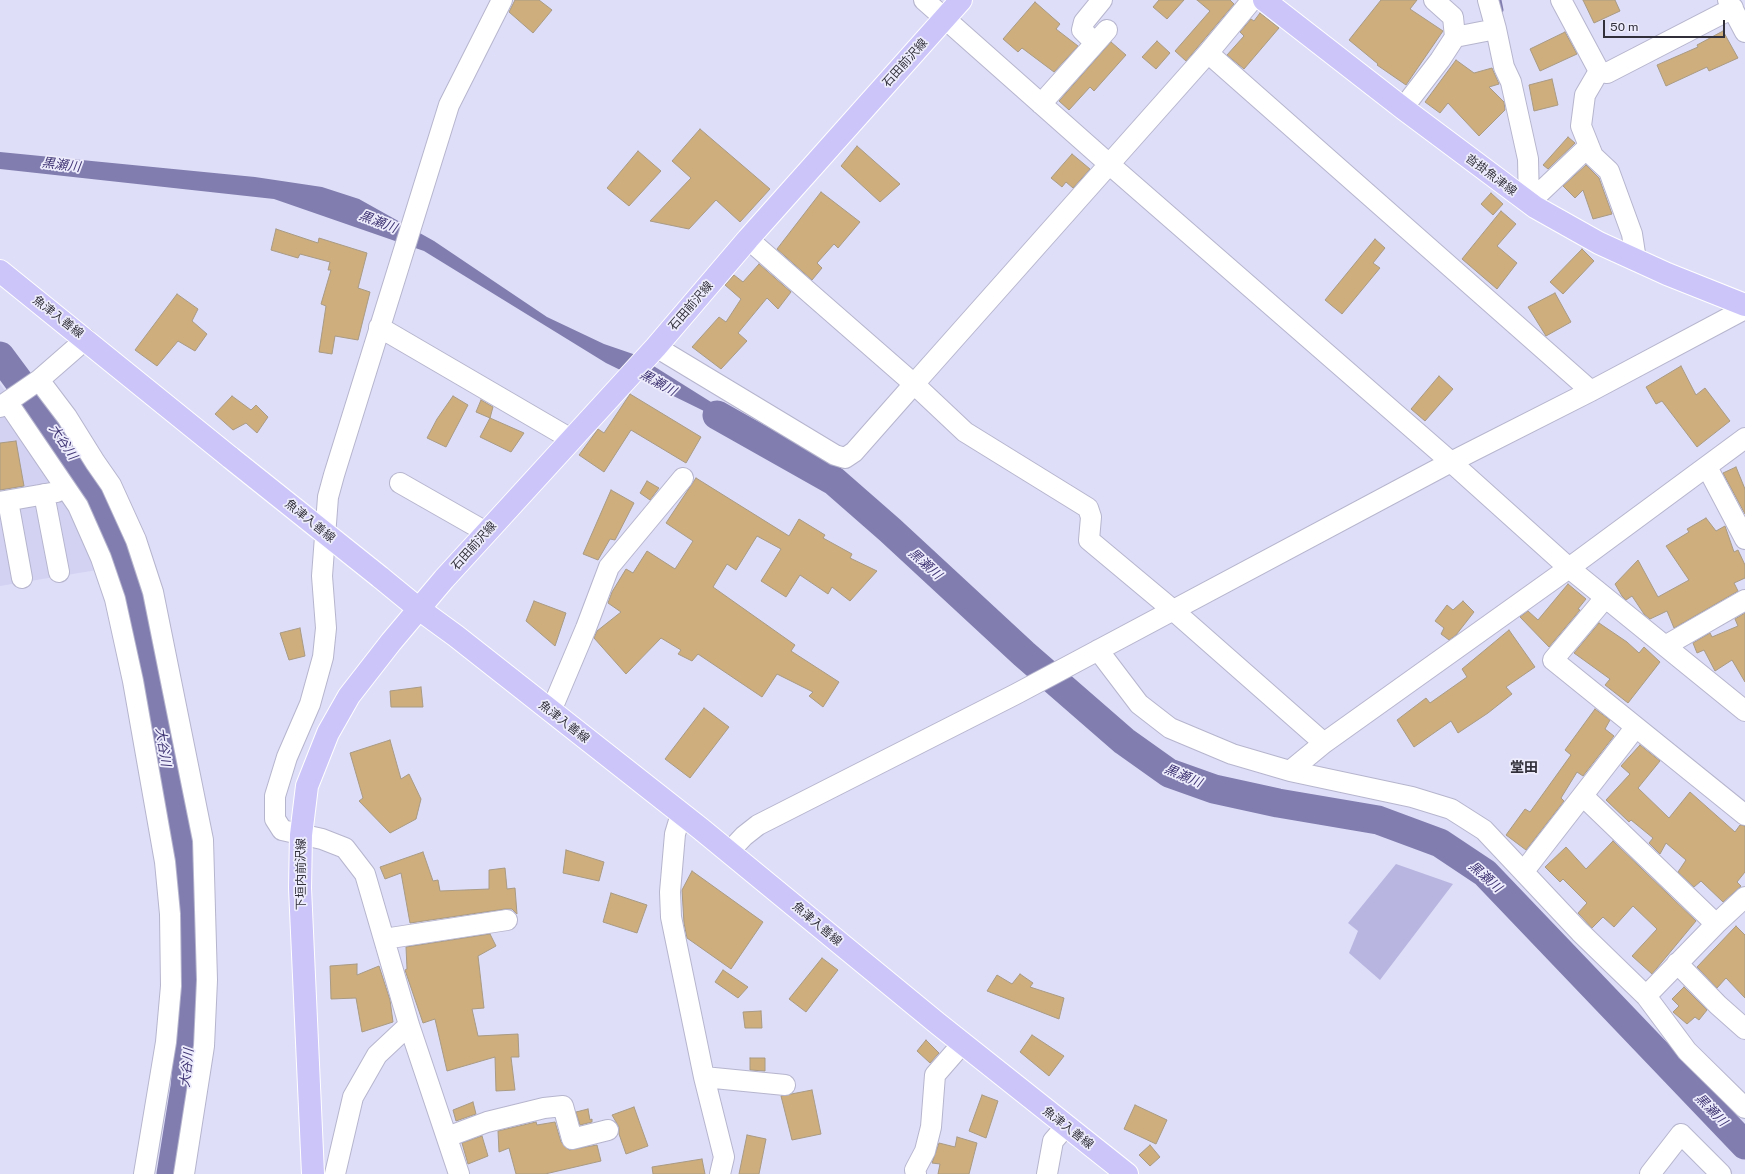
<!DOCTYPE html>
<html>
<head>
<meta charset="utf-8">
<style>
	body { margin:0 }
	#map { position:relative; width:1745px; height:1174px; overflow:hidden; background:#dfdef8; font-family:"Public Sans",sans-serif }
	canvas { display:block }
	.scale { position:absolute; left:1603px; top:20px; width:122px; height:18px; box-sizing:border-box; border:2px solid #31303a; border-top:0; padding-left:5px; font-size:12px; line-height:14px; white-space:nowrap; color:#31303a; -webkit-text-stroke:3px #edecfc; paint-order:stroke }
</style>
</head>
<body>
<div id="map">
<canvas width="1745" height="1174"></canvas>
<div class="scale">50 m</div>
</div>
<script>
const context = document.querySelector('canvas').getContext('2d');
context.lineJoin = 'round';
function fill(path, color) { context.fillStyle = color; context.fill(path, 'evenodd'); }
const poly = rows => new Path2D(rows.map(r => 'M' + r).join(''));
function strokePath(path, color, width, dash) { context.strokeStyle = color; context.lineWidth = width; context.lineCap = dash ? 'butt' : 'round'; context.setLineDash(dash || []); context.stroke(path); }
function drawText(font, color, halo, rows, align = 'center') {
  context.font = font + ' "Public Sans","Noto Sans JP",sans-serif'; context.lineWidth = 3.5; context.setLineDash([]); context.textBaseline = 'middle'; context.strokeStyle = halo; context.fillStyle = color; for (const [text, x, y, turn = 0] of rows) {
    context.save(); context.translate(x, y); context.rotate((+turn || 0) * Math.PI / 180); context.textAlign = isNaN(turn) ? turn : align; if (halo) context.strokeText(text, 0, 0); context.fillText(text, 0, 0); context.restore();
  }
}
fill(poly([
	[0,384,19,409,75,512,97,570,0,586]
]), '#d3d2f3');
fill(poly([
	[1396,864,1453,884,1380,980,1349,953,1358,931,1348,923]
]), '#b8b5e0');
fill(poly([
	[0,152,255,177,322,187,359,199,434,241,547,317,604,344,636,355,802,459,606,363,424,251,274,199,0,169]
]), '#817daf');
strokePath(poly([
	[1499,0,1501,10]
]), '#817daf', 5);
strokePath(poly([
	[0,356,69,449,109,520,140,612,188,902,193,1001,185,1087,171,1174],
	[717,415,834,481,890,530,1024,654,1124,741,1169,773,1214,789,1278,803,1378,820,1440,843,1485,873,1745,1145]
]), '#817daf', 29);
const building = poly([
	[515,0,539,0,552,10,533,33,509,12,515,0],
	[1159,0,1184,0,1167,19,1153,7,1159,0],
	[1197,0,1230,0,1234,4,1186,61,1175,51,1210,11,1197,0],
	[1381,0,1417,0,1410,9,1443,31,1406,85,1377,65,1378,64,1349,40,1381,0],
	[1583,0,1615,0,1620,11,1594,23,1583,0],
	[1035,2,1060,24,1056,29,1078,46,1054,72,1022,48,1018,52,1003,39,1035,2],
	[1260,13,1279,28,1244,69,1227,55,1244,36,1240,32,1251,19,1254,21,1260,13],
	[1723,31,1738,58,1709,71,1707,67,1666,86,1657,65,1698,47,1697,45,1723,31],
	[1565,32,1577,54,1540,71,1530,49,1565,32],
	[1157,41,1170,53,1156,69,1142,57,1157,41],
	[1111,42,1126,55,1094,91,1090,87,1069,110,1059,101,1111,42],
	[1456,60,1474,73,1492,68,1499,84,1489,87,1504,102,1505,110,1479,136,1448,103,1440,113,1425,102,1456,60],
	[1552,79,1558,105,1534,111,1529,85,1552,79],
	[700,129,770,189,740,222,716,200,689,229,650,221,691,178,672,161,700,129],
	[1568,137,1575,143,1548,169,1543,165,1568,137],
	[857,146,900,184,880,202,841,166,857,146],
	[638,151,661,171,629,206,607,188,638,151],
	[1072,154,1090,169,1073,188,1066,182,1062,187,1051,178,1072,154],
	[1586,165,1599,178,1612,214,1593,219,1583,190,1575,198,1563,186,1586,165],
	[821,192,860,222,838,248,834,244,817,263,822,268,812,280,777,249,821,192],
	[1491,193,1503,204,1493,215,1481,204,1491,193],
	[1501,211,1516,224,1497,246,1517,263,1497,289,1462,259,1501,211],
	[276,229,318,243,319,238,367,253,358,288,370,292,358,340,335,336,332,354,319,352,326,306,321,304,331,270,328,270,330,262,300,254,298,258,271,250,276,229],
	[1375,239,1385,248,1373,263,1380,268,1342,314,1325,300,1375,239],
	[1582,249,1594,261,1563,294,1550,282,1582,249],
	[759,264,791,292,778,309,767,298,738,333,747,341,721,369,692,347,719,317,726,322,741,299,725,285,734,275,743,282,759,264],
	[1555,293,1571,322,1546,336,1528,307,1555,293],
	[177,294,198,309,192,321,207,334,195,351,178,341,157,366,135,350,177,294],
	[1681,366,1696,395,1705,388,1730,421,1697,447,1662,401,1656,404,1646,387,1681,366],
	[1439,376,1453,389,1425,421,1411,409,1439,376],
	[630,394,701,437,686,463,631,430,604,472,579,455,598,429,604,433,630,394],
	[232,396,251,410,256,405,268,417,257,433,246,423,233,430,215,414,232,396],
	[453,396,468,405,446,447,427,438,437,419,453,396],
	[481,400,493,407,490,418,476,412,481,400],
	[490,418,524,433,511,452,480,437,490,418],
	[16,441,24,486,0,490,0,443,16,441],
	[1736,467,1745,489,1745,514,1723,473,1736,467],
	[696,478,789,536,799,519,825,535,823,538,852,554,850,558,877,571,850,601,832,587,828,594,800,575,786,597,761,581,781,549,757,536,736,570,727,564,713,587,795,645,791,651,839,682,823,707,809,696,813,692,777,674,762,697,698,654,692,661,678,654,681,650,661,638,626,674,594,638,597,631,621,612,608,603,612,592,626,569,633,573,647,551,675,569,693,541,666,523,696,478],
	[647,481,659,488,650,500,640,493,647,481],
	[611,490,634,503,615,540,610,539,598,560,583,554,611,490],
	[1706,518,1716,531,1725,526,1734,552,1738,550,1745,565,1745,578,1734,583,1738,591,1674,628,1667,611,1650,619,1644,614,1632,596,1626,600,1622,596,1615,584,1638,560,1658,597,1689,580,1666,546,1689,532,1687,529,1706,518],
	[1568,584,1586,599,1578,609,1580,610,1549,647,1520,617,1528,611,1538,620,1568,584],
	[534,601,566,613,555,646,526,621,534,601],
	[1463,601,1474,612,1456,635,1449,640,1441,634,1444,628,1435,621,1447,605,1453,610,1463,601],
	[1745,613,1745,682,1732,660,1715,671,1704,650,1697,653,1693,643,1710,633,1712,637,1738,626,1735,619,1745,613],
	[1599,623,1627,642,1639,653,1644,647,1660,662,1628,703,1605,685,1610,679,1574,653,1599,623],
	[300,628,305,656,289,660,280,633,300,628],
	[1509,630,1535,667,1506,687,1512,694,1488,713,1458,733,1451,721,1414,747,1397,720,1426,698,1430,703,1467,677,1462,669,1509,630],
	[421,687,423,707,391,707,390,691,421,687],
	[704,708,729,727,690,778,665,759,704,708],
	[1595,709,1610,720,1605,729,1614,736,1583,776,1577,772,1561,798,1564,801,1526,850,1506,835,1525,809,1530,812,1571,755,1565,750,1595,709],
	[390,740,401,779,409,774,421,799,416,819,390,833,359,801,363,798,350,753,390,740],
	[1640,745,1660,761,1638,788,1669,818,1690,792,1735,832,1740,825,1745,826,1745,872,1737,882,1741,886,1723,902,1701,881,1694,887,1678,872,1686,860,1666,843,1660,854,1649,843,1653,838,1631,820,1629,822,1606,800,1630,774,1621,766,1640,745],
	[1613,841,1696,921,1652,974,1632,956,1657,929,1633,906,1614,927,1603,917,1592,928,1578,913,1587,903,1563,879,1560,882,1545,867,1566,847,1586,869,1613,841],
	[566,850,604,862,599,881,563,873,566,850],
	[423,852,433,881,438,880,440,891,489,889,489,870,505,868,507,889,515,888,517,914,512,909,505,909,410,923,401,873,385,879,380,867,423,852],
	[692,871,763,922,731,969,687,938,684,923,682,890,692,871],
	[611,893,647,905,637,933,603,922,611,893],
	[1736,926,1745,935,1745,998,1726,978,1717,988,1697,967,1736,926],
	[490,934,496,946,478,956,484,1008,472,1009,478,1036,518,1034,519,1057,511,1057,515,1090,496,1091,495,1057,447,1071,435,1019,423,1023,405,970,407,969,406,947,490,934],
	[822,958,838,970,806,1012,789,999,822,958],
	[357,964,357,975,379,966,390,1000,393,1022,362,1032,356,998,331,999,330,966,357,964],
	[723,970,748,987,738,998,715,982,723,970],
	[1020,974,1033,983,1030,987,1064,998,1059,1019,987,991,997,975,1012,984,1020,974],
	[1684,987,1707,1010,1699,1020,1695,1017,1687,1024,1673,1012,1679,1006,1672,999,1684,987],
	[761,1011,762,1028,745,1028,743,1012,761,1011],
	[1032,1035,1064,1056,1049,1076,1020,1052,1032,1035],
	[926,1040,939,1053,930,1063,917,1051,926,1040],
	[750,1058,765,1058,765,1071,750,1070,750,1058],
	[812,1090,821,1134,792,1140,781,1096,812,1090],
	[982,1095,998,1101,986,1138,969,1131,982,1095],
	[473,1102,476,1114,456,1121,453,1110,473,1102],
	[1135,1105,1167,1120,1156,1144,1124,1129,1135,1105],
	[634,1107,648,1146,626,1154,619,1134,619,1127,612,1115,634,1107],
	[588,1109,590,1120,592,1119,592,1122,580,1125,576,1112,588,1109],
	[536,1122,537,1125,555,1122,561,1142,569,1150,597,1145,601,1161,545,1174,516,1174,509,1148,499,1152,498,1131,536,1122],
	[747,1135,766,1139,759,1174,739,1174,747,1135],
	[482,1136,488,1156,468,1164,462,1143,482,1136],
	[957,1137,977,1143,969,1174,938,1174,940,1164,932,1163,939,1143,955,1147,957,1137],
	[1150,1145,1160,1157,1150,1166,1139,1155,1150,1145],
	[702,1159,705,1174,653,1174,652,1167,702,1159]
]);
fill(building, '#ceae7c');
strokePath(building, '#a89a84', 1);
const minor = poly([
	[924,0,1109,164,1451,462,1569,568,1745,711],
	[1252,0,1208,53,1591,391],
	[1434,0,1453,17,1455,37],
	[1488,0,1496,29],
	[1561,0,1599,71,1585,95,1581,126,1593,156,1609,171,1632,234,1636,260],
	[1728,0,1745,32],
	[1095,43,1082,30,1084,22,1102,0],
	[1599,71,1607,73,1733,8],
	[1041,104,1107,30],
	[1403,108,1440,60,1455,37,1496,29,1504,67,1511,82,1528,159,1529,203],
	[1529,203,1589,146],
	[748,239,914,384,1208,53],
	[379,327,571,439],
	[656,347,835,455,845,458,854,452,914,384,965,432,1088,508,1091,517,1089,540,1174,611,1324,743],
	[39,380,67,417,95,462,111,485,136,540,153,592,203,840,207,980,204,1046,184,1174],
	[8,403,78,506,101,558,115,599,133,681,165,862,170,914,171,986,166,1042,144,1174],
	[0,407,39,380,86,339],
	[1707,467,1745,539],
	[400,483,486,532],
	[44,494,59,572],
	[8,501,22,578],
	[0,502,57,492],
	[1605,598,1553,660,1745,815],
	[1665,646,1745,600],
	[1098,650,1139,704,1170,728,1232,754,1290,771,1412,797,1451,809,1484,830,1580,932,1646,996,1716,924,1745,897],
	[551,711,586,628,609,567,683,478],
	[1290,771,1324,743,1569,568,1745,438],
	[1583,796,1716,924],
	[681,814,675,834,670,892,671,917,704,1077,724,1157,720,1174],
	[729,852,744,836,758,825,1016,694,1451,462,1591,391,1745,309],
	[1524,871,1635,728],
	[384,939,507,920],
	[1677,963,1718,1005,1745,1029],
	[1646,996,1687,1051,1745,1108],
	[704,1077,785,1085],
	[447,1137,487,1122,544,1108,563,1106,572,1139,608,1130],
	[335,1174,353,1097,377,1055,409,1025],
	[459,1174,409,1025,365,874,345,848,322,839,282,830,275,819,275,796,287,757,310,704,323,657,326,628,322,576,328,497,334,475,449,105,502,0],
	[916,1174,915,1170,925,1151,931,1127,935,1075,962,1044],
	[1047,1174,1053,1141,1066,1126],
	[1650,1174,1681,1134,1721,1174]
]);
const major = poly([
	[1264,0,1404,109,1535,207,1599,243,1667,274,1745,305],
	[0,271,231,458],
	[380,577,419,609,456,636,701,829,937,1023,1127,1174],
	[313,1174,300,888,301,835,307,786,328,733,349,696,391,642,444,579,656,347,748,239,961,0]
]);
strokePath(minor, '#b6b5ce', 22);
strokePath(major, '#fff', 24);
strokePath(minor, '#fff', 20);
strokePath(major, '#cbc5fa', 22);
const majorBridge = poly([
	[231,458,380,577]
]);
strokePath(majorBridge, '#fff', 24, []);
strokePath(majorBridge, '#cbc5fa', 22);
drawText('12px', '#31303a', '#edecfc', [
	["石田前沢線",905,63,-48],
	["沓掛魚津線",1491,175,37],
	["石田前沢線",691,306,-49],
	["魚津入善線",58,317,38],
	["魚津入善線",310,521,39],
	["石田前沢線",474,546,-48],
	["魚津入善線",564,722,38],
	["下垣内前沢線",301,874,-90],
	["魚津入善線",817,924,40],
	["魚津入善線",1068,1128,38]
]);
drawText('italic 13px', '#3e3373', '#edecfc', [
	["黒瀬川",61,165,7],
	["黒瀬川",378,222,21],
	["黒瀬川",658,383,29],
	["大谷川",63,442,56],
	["黒瀬川",925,564,42],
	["大谷川",163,747,81],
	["黒瀬川",1183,776,23],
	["黒瀬川",1485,877,41],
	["大谷川",187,1068,-84],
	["黒瀬川",1711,1110,46]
]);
drawText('bold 14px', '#31303a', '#edecfc', [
	["堂田",1524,768]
]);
</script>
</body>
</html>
